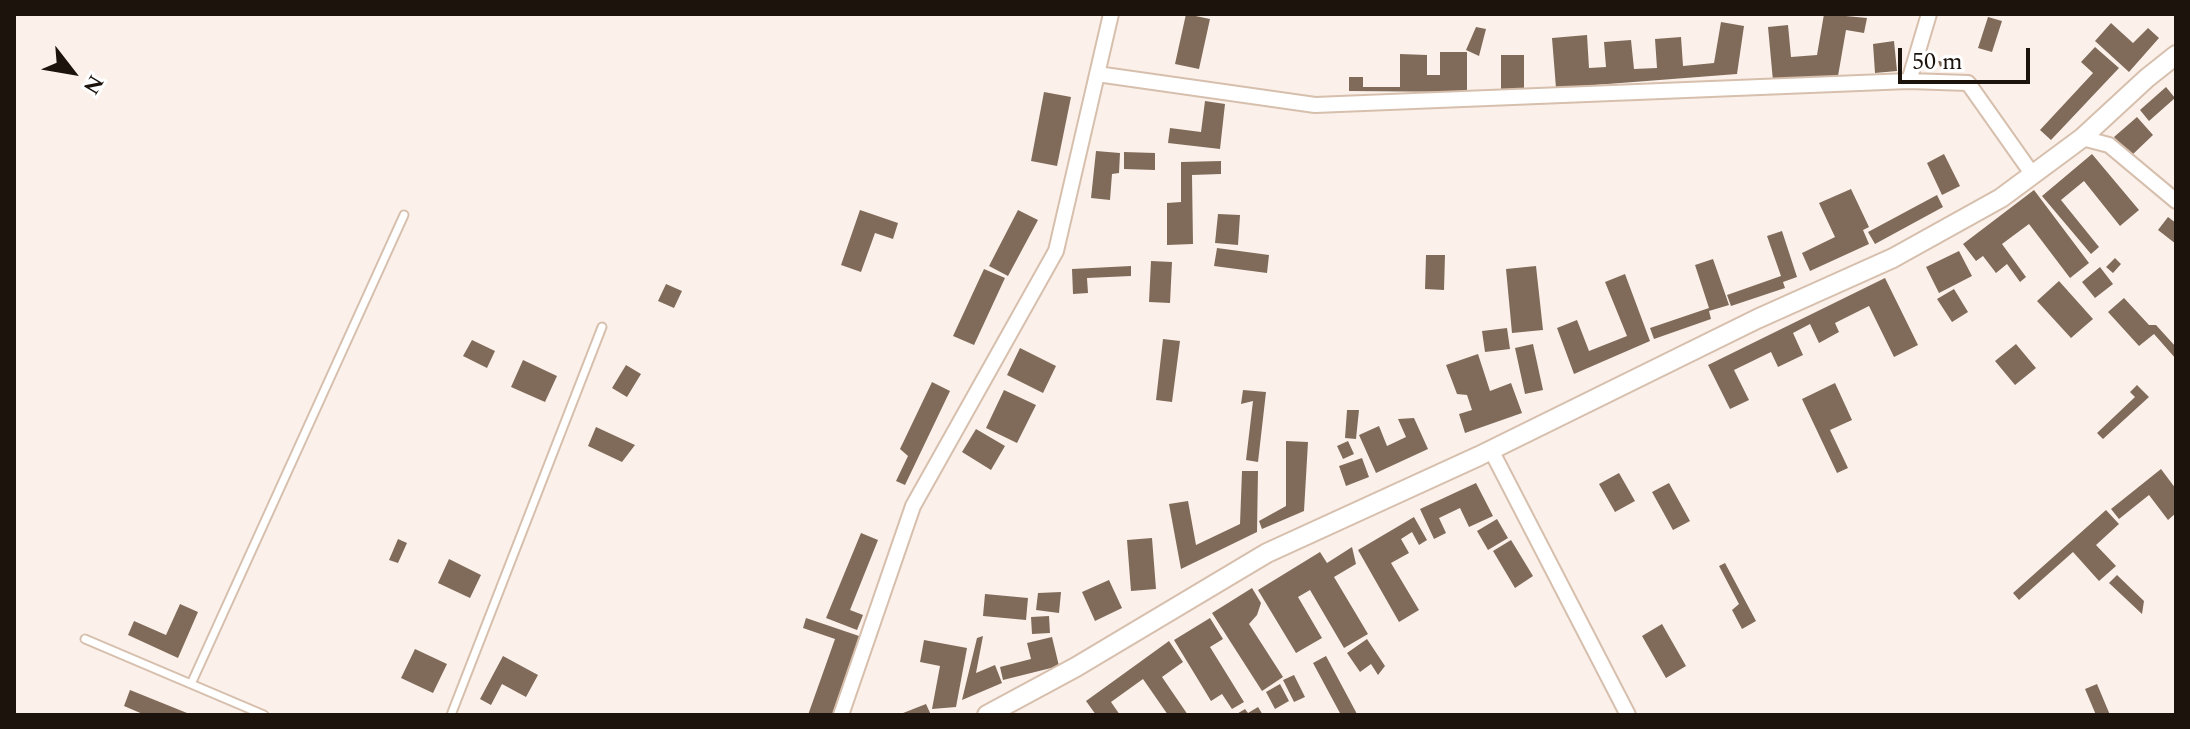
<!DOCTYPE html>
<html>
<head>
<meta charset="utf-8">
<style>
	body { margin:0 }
	#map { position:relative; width:2190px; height:729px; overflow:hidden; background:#fbf1ea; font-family:Spectral,serif }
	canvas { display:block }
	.frame { position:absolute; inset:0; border:16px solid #1b130c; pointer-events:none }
	.north { position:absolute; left:32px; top:32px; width:80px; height:80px; -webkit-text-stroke:6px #fff; paint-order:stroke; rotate:121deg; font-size:22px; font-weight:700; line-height:32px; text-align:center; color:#1b130c }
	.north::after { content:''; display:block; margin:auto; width:28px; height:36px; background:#1b130c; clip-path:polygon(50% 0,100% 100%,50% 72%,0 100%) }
	.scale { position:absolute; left:1898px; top:48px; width:132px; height:36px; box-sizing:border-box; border:4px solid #1b130c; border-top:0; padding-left:10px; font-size:24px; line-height:28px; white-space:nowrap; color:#1b130c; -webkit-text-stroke:6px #fff; paint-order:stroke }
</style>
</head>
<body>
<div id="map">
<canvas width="2190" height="729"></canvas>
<div class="frame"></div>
<div class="north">N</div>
<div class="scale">50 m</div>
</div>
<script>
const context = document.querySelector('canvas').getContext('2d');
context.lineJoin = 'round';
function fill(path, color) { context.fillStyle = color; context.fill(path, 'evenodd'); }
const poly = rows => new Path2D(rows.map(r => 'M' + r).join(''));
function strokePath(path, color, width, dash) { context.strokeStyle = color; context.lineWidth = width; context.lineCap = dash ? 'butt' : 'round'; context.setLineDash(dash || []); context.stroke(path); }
fill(poly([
	[1186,14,1210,19,1199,69,1175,64],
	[1824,14,1867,18,1864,33,1846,30,1838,76,1773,81,1768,27,1788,25,1791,57,1817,55],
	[1988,17,2002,21,1992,52,1978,48],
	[1721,22,1744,26,1737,74,1556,88,1552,38,1587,35,1589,68,1606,67,1604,42,1631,40,1634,69,1657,68,1655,39,1681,37,1683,66,1714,63],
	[2111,23,2133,43,2148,28,2159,38,2129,72,2095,41],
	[1476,27,1486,29,1479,56,1466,50],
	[1894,41,1897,71,1875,73,1873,44],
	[2095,47,2119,68,2051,140,2040,130,2093,73,2081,62],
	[1440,52,1467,52,1467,92,1349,91,1349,77,1363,77,1363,87,1400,87,1400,54,1427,55,1427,75,1440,75],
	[1501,55,1524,55,1524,91,1501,93],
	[1938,61,1959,61,1954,70,1942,72],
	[2166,87,2175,98,2149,121,2140,110],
	[1044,92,1071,97,1057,166,1031,161],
	[1205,101,1225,104,1220,149,1168,143,1170,128,1201,132],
	[2137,117,2153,135,2131,156,2114,137],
	[1096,151,1120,153,1119,173,1112,174,1110,200,1091,198],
	[1124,152,1155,153,1155,170,1124,169],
	[1944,154,1960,186,1942,195,1927,163],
	[2092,154,2139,210,2120,226,2084,181,2061,200,2099,247,2091,254,2042,196],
	[1221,161,1221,174,1192,175,1193,244,1167,245,1167,203,1181,202,1181,162],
	[1851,189,1869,227,1863,230,1869,244,1810,271,1802,253,1835,237,1819,203],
	[2034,190,2089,263,2070,278,2029,224,2002,244,2026,277,2020,282,2007,264,1996,273,1983,256,1976,261,1963,244],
	[1937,195,1943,207,1875,244,1868,232],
	[860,210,898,223,893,239,875,233,861,272,841,265],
	[1018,210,1038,220,1008,276,989,266],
	[1218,214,1240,215,1238,245,1215,243],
	[2168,217,2176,223,2176,244,2158,230],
	[1782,231,1797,277,1783,282,1785,288,1731,306,1727,295,1781,276,1767,236],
	[1217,248,1269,255,1267,273,1214,266],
	[1959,251,1972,276,1939,293,1926,267],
	[1426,255,1445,255,1444,290,1425,289],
	[2115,258,2121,264,2113,273,2106,267],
	[1713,259,1729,305,1709,311,1711,319,1654,339,1650,328,1709,308,1695,265],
	[1151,261,1172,262,1170,303,1149,302],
	[1131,266,1131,276,1087,278,1088,293,1073,294,1072,269],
	[1536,266,1543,330,1512,333,1506,269],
	[2100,267,2113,284,2095,298,2082,282],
	[984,269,1005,278,974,345,953,336],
	[1625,274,1650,341,1574,374,1557,328,1577,320,1589,351,1627,336,1605,282],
	[1885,278,1918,345,1894,357,1869,306,1835,323,1839,332,1819,343,1810,324,1793,333,1803,355,1778,367,1771,352,1734,370,1749,400,1730,409,1708,365],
	[2059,281,2093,319,2071,338,2037,301],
	[666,284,682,291,674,308,658,301],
	[1954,289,1968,312,1952,322,1937,299],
	[2124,298,2149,325,2156,325,2176,347,2176,359,2154,334,2139,346,2108,312],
	[1507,328,1510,349,1485,352,1482,331],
	[1163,339,1180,341,1172,402,1156,400],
	[472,340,495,351,487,368,463,356],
	[1533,344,1543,390,1525,394,1515,348],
	[2016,344,2036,368,2015,385,1995,361],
	[1020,348,1056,366,1043,393,1007,375],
	[1478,354,1490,391,1511,383,1522,413,1465,433,1459,414,1472,410,1467,395,1457,394,1446,365],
	[523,360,557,376,545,402,511,387],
	[626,365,641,374,627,397,612,388],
	[932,382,950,391,905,485,896,481,908,456,900,449],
	[1835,383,1852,420,1830,430,1848,468,1837,473,1802,399],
	[2137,385,2149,397,2103,439,2097,433,2135,397,2130,392],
	[1004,390,1036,405,1017,443,986,428],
	[1243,390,1266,392,1258,462,1246,460,1253,401,1241,404],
	[1347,410,1359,410,1356,439,1345,438],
	[1414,418,1428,449,1376,473,1359,435,1379,426,1387,446,1406,437,1398,419],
	[596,427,635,445,622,462,588,446],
	[976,429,1005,446,991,470,962,452],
	[1286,441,1308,442,1304,511,1262,529,1259,521,1286,506],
	[1348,441,1354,454,1343,459,1337,446],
	[1362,458,1369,477,1346,486,1339,466],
	[2161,469,2176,489,2176,513,2168,520,2149,495,2119,519,2111,509],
	[1242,471,1258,471,1257,532,1181,569,1169,504,1188,501,1196,545,1240,524],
	[1619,473,1635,501,1615,512,1599,484],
	[1476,483,1493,516,1469,527,1460,508,1439,518,1446,533,1434,539,1420,509],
	[1669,483,1690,521,1673,530,1652,492],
	[2106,510,2119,524,2096,545,2116,566,2099,581,2073,552,2019,600,2013,593],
	[1414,517,1427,540,1419,545,1412,532,1401,539,1409,553,1391,563,1419,610,1399,622,1358,550],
	[1497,519,1508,538,1488,550,1477,531],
	[861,533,878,540,850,610,863,615,857,630,826,618],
	[1152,538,1156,589,1131,591,1127,540],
	[398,539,407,543,398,563,389,560],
	[1511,540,1533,576,1515,588,1493,551],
	[1352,547,1356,564,1334,577,1368,634,1344,648,1310,590,1298,597,1322,638,1296,653,1258,590,1320,552,1327,563],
	[449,559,481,575,470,598,438,583],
	[1725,563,1756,621,1742,629,1732,610,1739,604,1719,566],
	[2117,575,2144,601,2142,614,2109,583],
	[1109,580,1122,608,1095,621,1082,592],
	[1252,588,1261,603,1257,615,1249,624,1283,677,1262,691,1212,613],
	[1061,592,1059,613,1036,610,1038,593],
	[985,594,1028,598,1026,620,983,616],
	[180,604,198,612,178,658,128,635,134,621,166,635],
	[1049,616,1050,633,1032,634,1031,617],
	[806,618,862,637,834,715,808,715,835,639,803,628],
	[1210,618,1223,639,1210,647,1244,702,1232,709,1222,694,1211,701,1174,640],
	[1662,624,1686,666,1666,678,1642,636],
	[983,636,976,673,995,665,1002,683,962,700,977,638],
	[1052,637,1059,666,1003,680,1000,667,1031,659,1027,643],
	[1367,639,1385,666,1378,675,1371,664,1360,672,1347,653],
	[924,640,967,648,956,707,932,709,940,666,920,662],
	[1169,641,1183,662,1162,677,1188,715,1168,715,1143,679,1111,702,1120,715,1096,715,1086,701],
	[415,649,447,664,433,693,401,678],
	[503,656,538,675,526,697,502,684,491,705,480,699],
	[1326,656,1357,714,1354,715,1341,715,1313,663],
	[1294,675,1305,697,1294,702,1283,680],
	[1280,684,1289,701,1275,709,1266,692],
	[2097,684,2110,715,2096,715,2085,689],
	[130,690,192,715,145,715,124,706],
	[926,704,931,715,898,715],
	[1258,707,1263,715,1235,715,1245,709,1248,713]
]), '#806b5a');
const service = poly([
	[85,639,264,715],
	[191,684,404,215],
	[451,715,602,327]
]);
const minor = poly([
	[1097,74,1315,105,1909,81,1968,83,2033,175],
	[1909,81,1929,14],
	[2082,138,2109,145,2176,201],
	[1491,450,1628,715],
	[841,715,913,506,1056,251,1111,14]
]);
const tertiary = poly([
	[987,715,1076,667,1267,553,1479,456,1757,319,1893,258,2001,198,2082,138,2147,78,2176,55]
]);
strokePath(service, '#d7bfad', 11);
strokePath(minor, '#d7bfad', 18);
strokePath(tertiary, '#d7bfad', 22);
strokePath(service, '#fff', 7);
strokePath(minor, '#fff', 14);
strokePath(tertiary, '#fff', 18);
</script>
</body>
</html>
